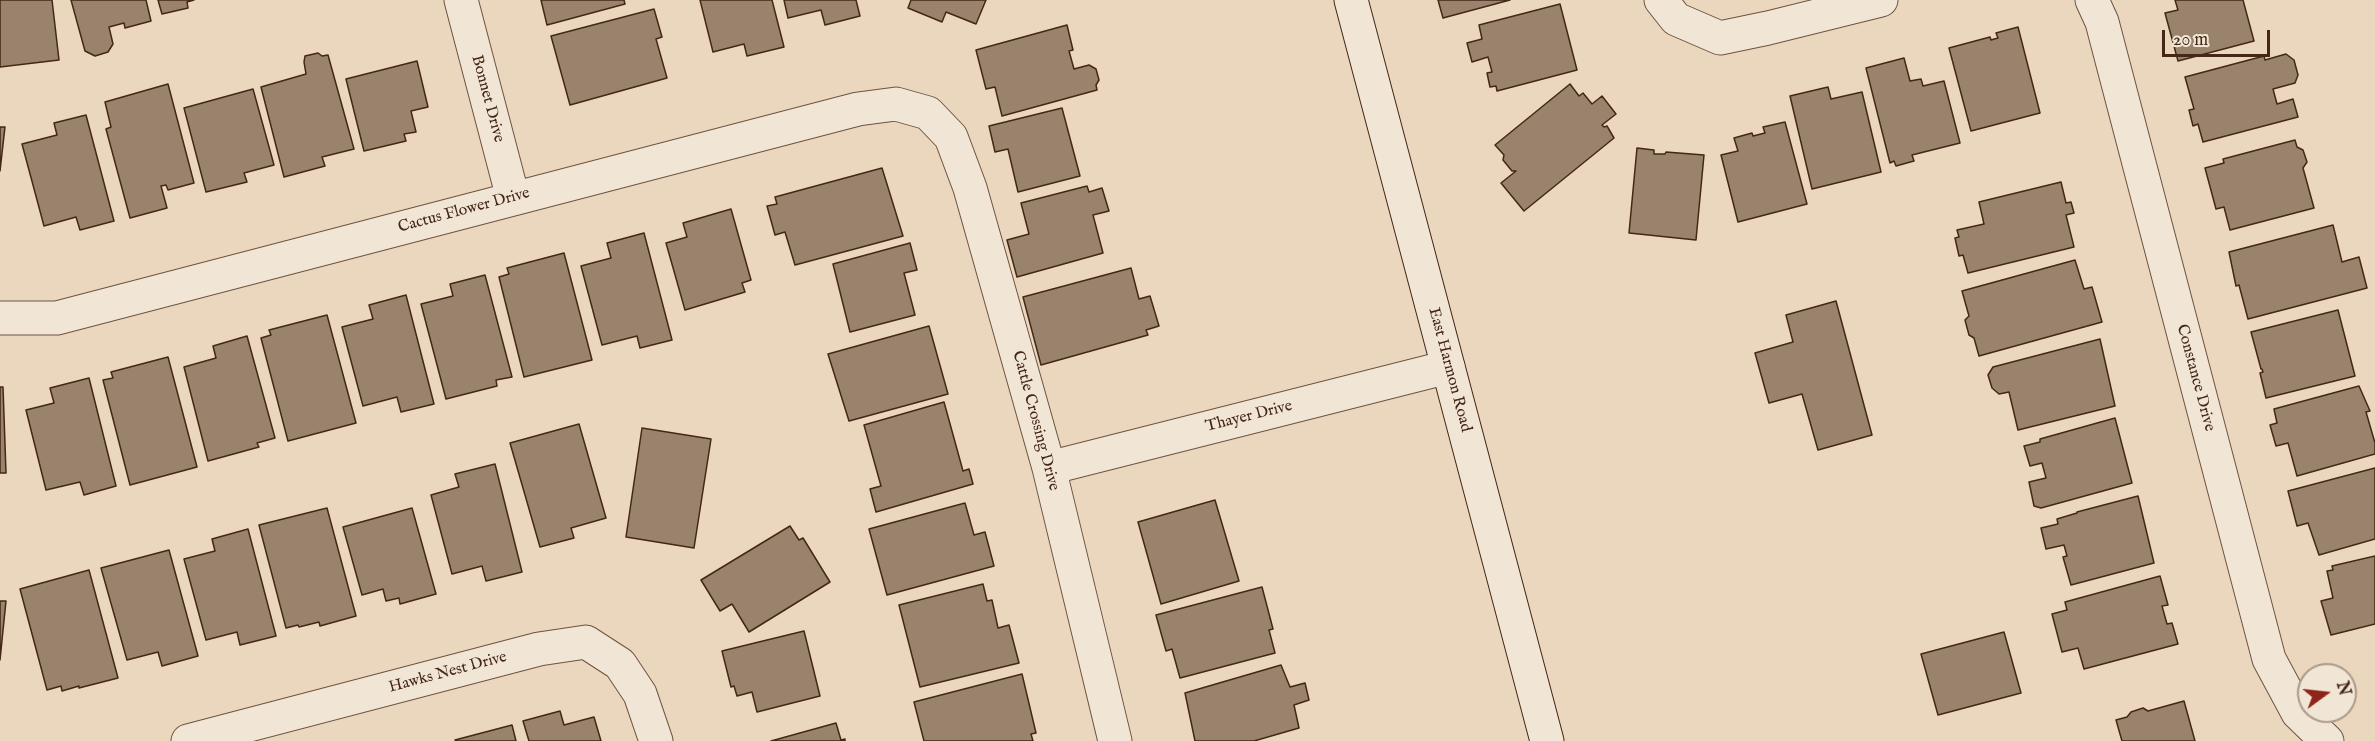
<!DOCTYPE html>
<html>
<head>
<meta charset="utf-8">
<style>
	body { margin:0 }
	#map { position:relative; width:2375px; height:741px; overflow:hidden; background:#ead7be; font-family:"IM FELL English",serif }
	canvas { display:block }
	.north { position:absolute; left:2297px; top:663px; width:60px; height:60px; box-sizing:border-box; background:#f1e5d5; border:2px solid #ac9989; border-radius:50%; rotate:75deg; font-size:16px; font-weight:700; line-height:24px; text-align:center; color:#442716 }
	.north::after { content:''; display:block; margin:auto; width:21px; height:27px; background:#8f2418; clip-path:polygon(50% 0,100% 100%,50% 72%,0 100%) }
	.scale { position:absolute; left:2162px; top:30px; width:108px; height:27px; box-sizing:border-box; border:3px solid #442716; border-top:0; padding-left:8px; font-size:18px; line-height:21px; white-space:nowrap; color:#442716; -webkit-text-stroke:4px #f1e5d5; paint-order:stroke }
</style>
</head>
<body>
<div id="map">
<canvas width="2375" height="741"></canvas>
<div class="north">N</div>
<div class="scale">20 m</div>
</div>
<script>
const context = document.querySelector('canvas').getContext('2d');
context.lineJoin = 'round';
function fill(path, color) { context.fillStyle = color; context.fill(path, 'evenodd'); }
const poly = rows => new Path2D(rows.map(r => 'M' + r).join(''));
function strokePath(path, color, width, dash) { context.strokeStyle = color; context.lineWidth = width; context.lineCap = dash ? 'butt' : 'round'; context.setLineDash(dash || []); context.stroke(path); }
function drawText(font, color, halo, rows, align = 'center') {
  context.font = font + ' "IM FELL English",serif'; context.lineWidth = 6; context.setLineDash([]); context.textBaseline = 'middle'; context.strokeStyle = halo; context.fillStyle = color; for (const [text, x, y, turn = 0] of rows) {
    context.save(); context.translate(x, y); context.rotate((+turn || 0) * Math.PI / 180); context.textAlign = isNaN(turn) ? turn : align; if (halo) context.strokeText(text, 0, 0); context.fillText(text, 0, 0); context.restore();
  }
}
const building = poly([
	[0,0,52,0,59,60,0,67,0,0],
	[71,0,146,0,151,21,125,28,124,23,109,27,113,44,108,52,95,56,85,51,71,0],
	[158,0,194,0,187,2,188,8,162,14,158,0],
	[541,0,624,0,625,4,547,25,541,0],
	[700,0,772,0,784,47,747,56,744,44,713,52,700,0],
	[784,0,856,0,860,16,825,25,821,10,788,18,784,0],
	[911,0,986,0,976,24,946,12,942,22,908,8,911,0],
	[1438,0,1510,0,1443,18,1438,0],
	[2175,0,2243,0,2254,41,2178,61,2165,13,2178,10,2175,0],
	[1560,4,1577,70,1497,91,1496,86,1490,87,1487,73,1492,72,1488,57,1472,62,1467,43,1482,39,1479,25,1560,4],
	[654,9,662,37,656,39,667,78,570,105,551,36,654,9],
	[1067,25,1073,50,1069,51,1074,69,1089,65,1096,69,1099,80,1096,85,1097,90,1002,116,995,87,986,89,976,50,1067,25],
	[2018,27,2040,113,1971,131,1949,48,1990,37,1991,40,1998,38,1996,33,2018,27],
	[318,53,322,56,328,55,354,149,322,157,325,166,284,177,261,87,306,74,304,62,305,56,318,53],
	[2286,54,2294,60,2298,75,2295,83,2273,89,2277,104,2293,99,2298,117,2203,142,2198,124,2193,126,2189,110,2194,109,2185,77,2264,56,2265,60,2286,54],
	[1904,58,1910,81,1921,79,1923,86,1944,81,1960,143,1912,155,1914,161,1896,166,1894,161,1890,163,1866,68,1904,58],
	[417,61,428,107,411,111,416,132,404,134,406,141,364,151,346,79,417,61],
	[168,84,194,183,168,190,166,185,161,186,167,208,130,218,106,129,111,127,105,102,168,84],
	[1570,84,1579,96,1583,93,1592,104,1602,96,1616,114,1602,125,1604,127,1607,126,1614,138,1524,211,1501,183,1516,171,1512,171,1503,160,1504,155,1495,145,1570,84],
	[1828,87,1831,99,1862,92,1881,172,1812,189,1790,96,1828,87],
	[253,89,274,165,244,173,247,182,206,192,184,108,253,89],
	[1062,108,1080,176,1018,192,1008,149,995,152,989,126,1062,108],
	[86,115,114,221,80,230,76,217,44,226,22,144,57,135,54,123,86,115],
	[1785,122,1807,204,1738,222,1721,155,1738,151,1734,138,1752,133,1753,136,1765,133,1763,127,1785,122],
	[0,127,5,127,0,171,0,127],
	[2295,140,2297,147,2303,150,2307,162,2303,168,2314,208,2230,230,2224,207,2216,209,2205,168,2224,163,2223,159,2295,140],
	[1637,148,1654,150,1654,154,1665,154,1666,152,1704,155,1696,240,1629,233,1637,148],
	[882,168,903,236,795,265,785,232,775,235,767,206,777,204,775,197,882,168],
	[2061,182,2066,203,2071,202,2074,213,2066,215,2074,247,1968,273,1963,255,1959,256,1955,238,1959,237,1957,230,1984,224,1979,202,2061,182],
	[1087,186,1089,192,1102,188,1109,211,1093,215,1103,253,1017,277,1007,240,1029,234,1021,203,1087,186],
	[731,209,751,280,742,283,745,292,685,310,666,243,687,237,683,223,731,209],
	[2333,225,2342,262,2359,257,2367,288,2248,319,2239,285,2236,286,2229,252,2333,225],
	[644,233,672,340,640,348,637,336,602,345,581,266,611,258,607,243,644,233],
	[910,243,917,270,904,273,915,315,850,332,833,264,910,243],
	[564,253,592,360,524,377,499,277,509,274,507,268,564,253],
	[2075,260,2084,289,2092,287,2102,322,1979,356,1974,338,1969,335,1965,320,1969,316,1962,291,2075,260],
	[1131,268,1139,299,1150,296,1159,326,1146,330,1148,335,1041,365,1023,297,1131,268],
	[485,275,512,377,496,380,497,386,446,399,421,304,453,296,450,284,485,275],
	[406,295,434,404,401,412,397,397,363,406,342,327,373,319,369,305,406,295],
	[1836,301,1872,435,1818,450,1802,394,1769,403,1755,353,1793,342,1786,315,1836,301],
	[2338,310,2355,376,2266,398,2260,373,2263,372,2262,369,2261,369,2251,332,2338,310],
	[327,315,356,423,288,441,261,338,271,335,269,330,327,315],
	[929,326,948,394,849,421,828,354,929,326],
	[247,336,275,438,257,443,259,447,208,461,184,367,216,358,213,346,247,336],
	[2100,339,2115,406,2018,430,2009,392,1999,394,1992,388,1988,375,1993,367,2100,339],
	[168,357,197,467,130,485,103,380,113,378,111,372,168,357],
	[89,378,116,486,84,495,80,482,46,490,26,410,54,403,50,388,89,378],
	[2359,386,2370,411,2366,412,2375,443,2375,454,2297,476,2288,443,2276,446,2270,425,2277,423,2274,409,2359,386],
	[0,387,3,387,6,473,0,473,0,387],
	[944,402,963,471,969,469,973,484,876,512,870,489,881,486,864,425,944,402],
	[2115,418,2132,483,2041,508,2034,506,2029,482,2046,478,2042,463,2030,466,2024,446,2040,442,2040,439,2115,418],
	[579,424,606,518,571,528,574,538,540,547,510,443,579,424],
	[642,428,711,439,694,548,626,537,642,428],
	[495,464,522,572,486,581,482,566,452,574,431,495,459,487,455,474,495,464],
	[2375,468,2375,539,2319,555,2308,523,2297,526,2288,491,2375,468],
	[2138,496,2154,563,2071,585,2063,557,2067,556,2064,545,2046,549,2041,528,2058,524,2057,519,2077,513,2077,512,2138,496],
	[1215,500,1239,581,1161,604,1138,522,1215,500],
	[965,503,974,535,985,532,994,566,887,595,869,529,965,503],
	[327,508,356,616,320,626,319,622,299,627,298,625,286,628,259,525,327,508],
	[412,508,436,594,400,604,399,598,386,601,383,589,362,595,343,527,412,508],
	[790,526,799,540,803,538,830,582,749,632,732,604,720,611,701,580,790,526],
	[248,529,276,636,240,645,237,632,206,640,184,559,215,551,212,539,248,529],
	[169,550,198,656,162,666,158,652,127,660,101,568,169,550],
	[2375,556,2375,624,2331,635,2321,601,2333,598,2327,571,2333,570,2332,566,2375,556],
	[89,570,118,678,79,688,79,686,62,691,61,686,47,690,20,589,89,570],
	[2160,576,2168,605,2162,606,2167,624,2172,623,2178,644,2084,669,2078,648,2062,652,2052,614,2067,610,2065,602,2160,576],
	[983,584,987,601,992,600,998,628,1009,625,1019,663,920,687,899,605,983,584],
	[1262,587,1273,629,1269,630,1275,653,1180,678,1172,649,1166,651,1156,615,1262,587],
	[0,601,6,601,0,660,0,601],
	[804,631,820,696,757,712,752,692,737,696,734,686,731,687,722,651,804,631],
	[2004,632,2021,693,1938,715,1921,654,2004,632],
	[1281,665,1290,687,1305,683,1309,700,1294,705,1299,728,1254,741,1195,741,1185,693,1281,665],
	[1022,674,1036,733,1031,734,1033,741,924,741,914,702,1022,674],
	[2184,701,2195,741,2122,741,2116,720,2127,717,2131,712,2143,708,2148,711,2184,701],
	[560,711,564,725,594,717,601,741,529,741,523,721,560,711],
	[836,723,841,740,845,739,845,741,771,741,836,723],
	[512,725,516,741,456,741,455,740,512,725]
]);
fill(building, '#9a836d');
strokePath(building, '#442716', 1.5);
const street = poly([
	[461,0,513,198],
	[1661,0,1676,19,1720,38,1768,28,1881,0],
	[2092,0,2102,22,2269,659,2298,713,2327,741],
	[0,318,57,318,858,109,896,104,928,113,951,137,970,188,1049,468,1115,741],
	[1049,468,1448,367],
	[188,741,539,649,586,642,620,664,640,694,656,741]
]);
const secondary = poly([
	[1351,0,1547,741]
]);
strokePath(street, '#6e5340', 35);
strokePath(secondary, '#442716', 35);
strokePath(street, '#f1e5d5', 33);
strokePath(secondary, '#f1e5d5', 33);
drawText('16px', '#442716', '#f1e5d5', [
	["Bonnet Drive",487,99,75],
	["Cactus Flower Drive",464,211,-15],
	["East Harmon Road",1449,370,75],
	["Constance Drive",2195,378,75],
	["Thayer Drive",1249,417,-14],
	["Cattle Crossing Drive",1035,421,75],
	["Hawks Nest Drive",448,673,-15]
]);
</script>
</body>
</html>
